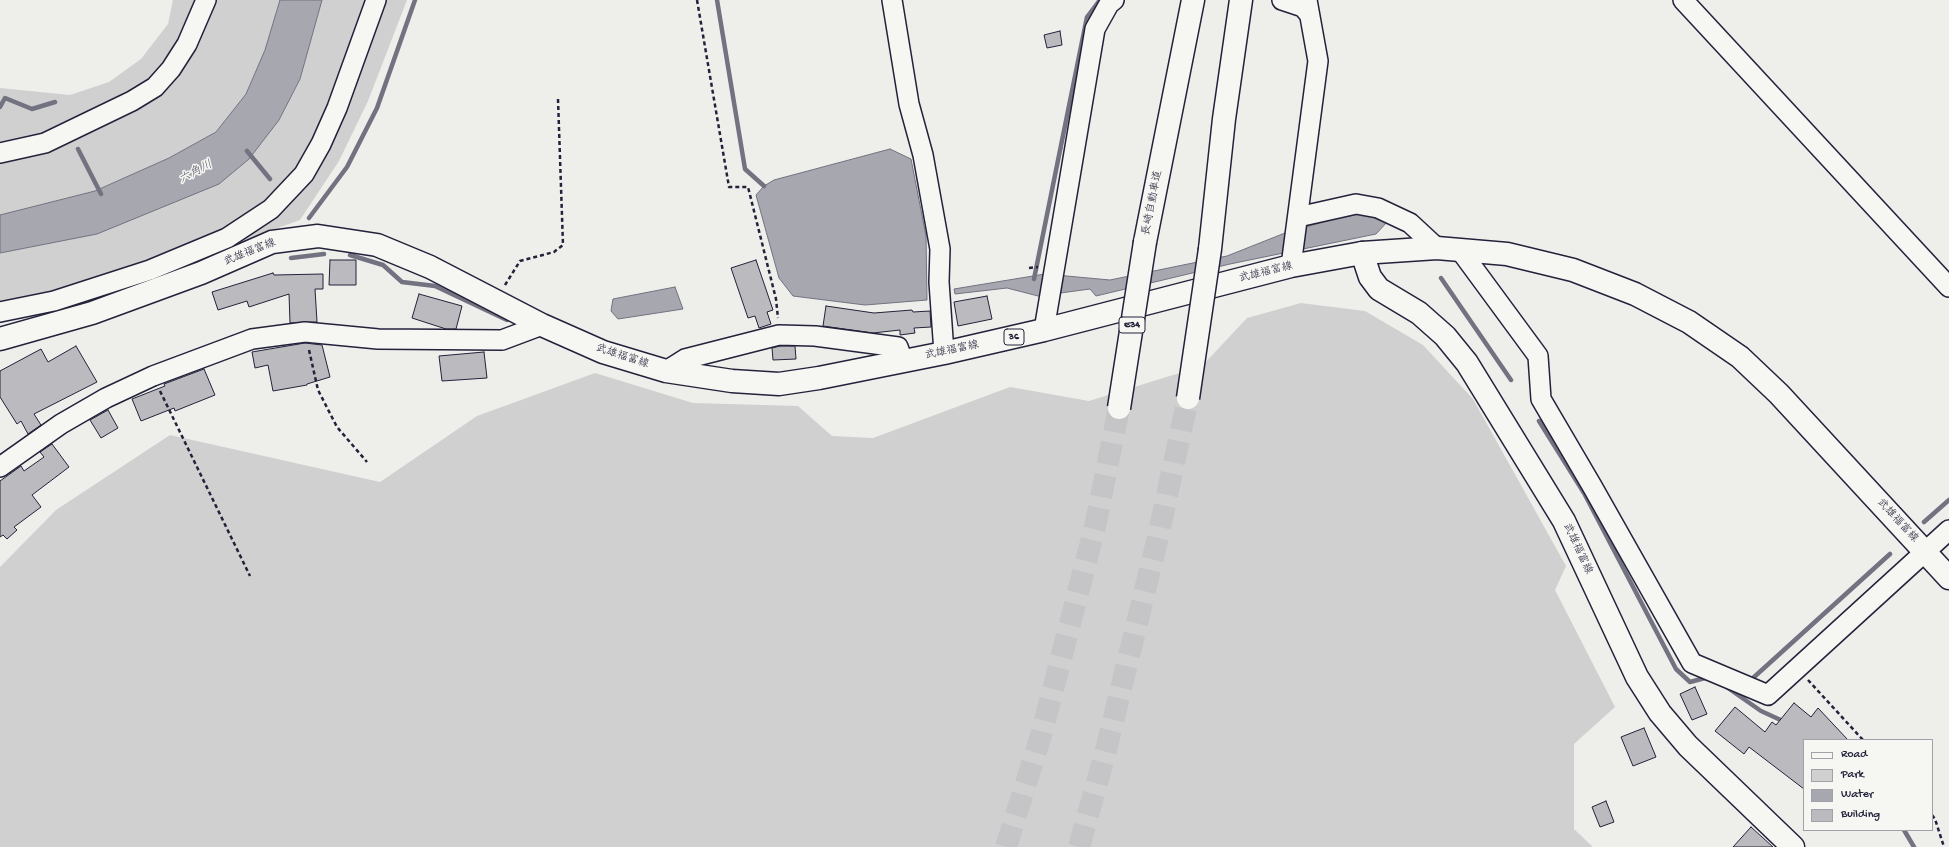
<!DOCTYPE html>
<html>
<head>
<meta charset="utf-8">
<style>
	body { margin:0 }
	#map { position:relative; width:1949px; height:847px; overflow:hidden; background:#eeeeeb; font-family:"Gochi Hand",sans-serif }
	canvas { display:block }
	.legend { position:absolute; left:1803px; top:739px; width:130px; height:92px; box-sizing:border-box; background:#f6f6f2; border:1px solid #a1a1a9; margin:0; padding:5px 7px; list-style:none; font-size:12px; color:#22223b }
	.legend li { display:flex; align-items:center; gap:8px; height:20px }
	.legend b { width:20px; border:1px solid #a1a1a9 }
</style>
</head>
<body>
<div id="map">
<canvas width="1949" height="847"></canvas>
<ul class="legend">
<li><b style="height:5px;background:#f6f6f2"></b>Road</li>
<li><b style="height:11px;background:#d0d0d1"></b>Park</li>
<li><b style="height:11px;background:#a7a7af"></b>Water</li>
<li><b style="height:11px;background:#bbbbbf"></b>Building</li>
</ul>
</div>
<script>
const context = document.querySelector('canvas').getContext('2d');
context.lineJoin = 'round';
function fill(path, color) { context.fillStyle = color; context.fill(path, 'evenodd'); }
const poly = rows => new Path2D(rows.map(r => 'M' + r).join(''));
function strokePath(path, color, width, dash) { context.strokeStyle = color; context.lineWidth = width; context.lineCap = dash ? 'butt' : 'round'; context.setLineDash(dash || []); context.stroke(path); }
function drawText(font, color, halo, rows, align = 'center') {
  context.font = font + ' "Gochi Hand","Klee One",sans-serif'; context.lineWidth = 3; context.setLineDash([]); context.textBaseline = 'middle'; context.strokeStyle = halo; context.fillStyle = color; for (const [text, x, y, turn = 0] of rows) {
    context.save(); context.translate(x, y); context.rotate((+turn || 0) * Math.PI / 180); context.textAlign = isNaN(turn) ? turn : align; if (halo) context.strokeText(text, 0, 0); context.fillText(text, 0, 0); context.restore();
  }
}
fill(poly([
	[173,0,280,0,265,50,246,94,216,132,169,158,95,191,0,215,0,88,70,95,109,82,141,59,168,24],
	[322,0,407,0,368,101,339,161,300,220,227,246,51,296,0,305,0,253,97,234,279,120,300,79],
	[1301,303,1365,311,1423,345,1473,399,1566,566,1555,590,1615,707,1574,744,1574,829,1593,847,0,847,0,567,56,510,170,435,380,482,477,416,595,373,693,403,798,406,832,436,873,438,1010,387,1089,401,1202,366,1247,318]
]), '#d0d0d1');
const water = poly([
	[280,0,322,0,300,79,279,120,249,159,219,184,97,234,0,253,0,215,95,191,169,158,216,132,246,94,265,50,280,0],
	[890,149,911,159,926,236,927,300,865,305,793,296,779,278,756,195,764,186,774,180,890,149],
	[1351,214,1374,214,1388,221,1376,234,1230,264,1096,296,1090,289,1038,296,1007,288,955,294,954,289,1045,274,1110,280,1227,256,1285,233,1351,214],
	[675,287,683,309,618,319,611,311,613,299,675,287]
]);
fill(water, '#a7a7af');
strokePath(water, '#727281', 1);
strokePath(poly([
	[717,0,745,169,764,186],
	[0,107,5,98,32,109,55,102],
	[78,149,101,194],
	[247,151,270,179],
	[309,218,347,167,377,108,415,0],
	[350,255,383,265,402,282,435,286,507,320],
	[291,258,324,254],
	[1441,278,1511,380],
	[1034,279,1087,17,1100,0],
	[1539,421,1584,493,1676,669,1690,682,1705,678,1709,679],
	[1924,522,1949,500],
	[1753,678,1890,554],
	[1728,688,1761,711,1785,722],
	[1904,830,1914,847]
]), '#727281', 4.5);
const building = poly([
	[1060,31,1062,45,1047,48,1044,35,1060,31],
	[330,260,356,260,356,285,329,285,330,260],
	[756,260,773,310,767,312,771,324,759,328,755,316,748,318,731,268,756,260],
	[273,273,274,275,323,274,323,289,315,289,317,322,290,323,289,294,249,307,247,301,218,310,212,292,273,273],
	[419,294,462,306,456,329,446,329,412,318,419,294],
	[987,296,992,319,958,326,954,302,987,296],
	[826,306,874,313,912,310,913,312,930,311,931,327,914,328,915,333,900,335,900,330,873,333,823,326,826,306],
	[305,343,322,345,330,377,307,384,307,385,273,391,268,365,255,368,252,352,305,343],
	[76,346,97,382,34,414,41,425,28,434,21,421,17,424,0,397,0,371,41,349,48,362,76,346],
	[780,346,795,346,796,359,773,360,772,348,780,346],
	[484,352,487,378,442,381,439,356,484,352],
	[204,369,215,395,175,411,174,408,141,421,132,399,165,386,164,384,204,369],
	[108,410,118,428,101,438,90,420,108,410],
	[52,444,69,467,32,495,41,507,14,527,17,530,7,539,3,535,0,537,0,481,21,466,24,471,44,457,40,452,52,444],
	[1695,687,1707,714,1692,720,1680,694,1695,687],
	[1794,703,1811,717,1818,708,1848,740,1804,740,1804,789,1749,747,1744,754,1715,731,1735,707,1765,732,1772,722,1776,725,1794,703],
	[1644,728,1656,757,1633,766,1621,737,1644,728],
	[1606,801,1614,822,1600,827,1592,807,1606,801],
	[1751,827,1773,847,1733,847,1751,827]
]);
fill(building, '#bbbbbf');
strokePath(building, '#22223b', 1);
strokePath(poly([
	[1006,847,1042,732,1095,527,1119,408],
	[1079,847,1106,750,1158,537,1188,398]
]), '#c5c5c8', 22, [22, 11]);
const minor = poly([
	[892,0,909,104,923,155,940,249,939,282,944,353],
	[1282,0,1303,7,1309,14],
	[1683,0,1949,287],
	[0,153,45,143,132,101,155,87,171,69,187,44,206,0],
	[1298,217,1356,204,1378,208,1410,223,1437,248],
	[1460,250,1538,356,1541,399,1592,486,1692,663,1768,695,1949,530],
	[1291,266,1318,61,1307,0],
	[0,312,54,301,150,270,227,238,271,209,304,174,321,144,337,108,376,0],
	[1044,330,1095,29,1109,4,1114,0],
	[666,371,685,359,779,335,815,336,898,347,903,361],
	[0,467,61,424,106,398,153,376,252,339,305,332,378,339,502,340,542,325]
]);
const tertiary = poly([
	[1362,253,1370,277,1379,289,1419,313,1445,336,1467,363,1564,521,1637,677,1660,713,1688,746,1793,847]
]);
const primary = poly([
	[0,339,92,313,201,273,272,242,318,236,377,245,430,267,542,325,603,352,666,371,732,381,779,384,819,378,944,353,1044,330,1291,266,1362,253,1437,248,1507,254,1573,270,1635,294,1689,322,1740,357,1779,394,1949,578]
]);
const motorway = poly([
	[1145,242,1193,0],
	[1210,249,1224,119,1241,0]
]);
strokePath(minor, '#22223b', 22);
strokePath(tertiary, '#22223b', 25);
strokePath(primary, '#22223b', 25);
strokePath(motorway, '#22223b', 25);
strokePath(poly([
	[697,0,729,187,748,187,776,299,778,318],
	[1029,268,1038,267],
	[505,285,520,261,554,252,563,245,558,99],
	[309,350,318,390,337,427,367,462],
	[160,391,250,576],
	[1808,680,1863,740],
	[1932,815,1935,819,1944,847]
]), '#22223b', 2.5, [4, 3]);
strokePath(minor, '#f6f6f2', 19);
strokePath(tertiary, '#f6f6f2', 22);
strokePath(primary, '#f6f6f2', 22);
strokePath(motorway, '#f6f6f2', 22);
const motorwayBridge = poly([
	[1188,398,1210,249],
	[1119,408,1145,242]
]);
strokePath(motorwayBridge, '#22223b', 25, []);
strokePath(motorwayBridge, '#f6f6f2', 22);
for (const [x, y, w] of [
	[1132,325,26],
	[1014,337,20]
]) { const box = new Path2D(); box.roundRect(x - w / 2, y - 8, w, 16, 3); context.fillStyle = '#f6f6f2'; context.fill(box); strokePath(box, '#22223b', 1); }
drawText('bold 10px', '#22223b', null, [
	["E34",1132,325],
	["36",1014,337]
]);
drawText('11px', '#22223b', '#f6f6f2', [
	["長崎自動車道",1153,203,-79],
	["武雄福富線",250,253,-22],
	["武雄福富線",1266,273,-14],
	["武雄福富線",952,351,-12],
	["武雄福富線",622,357,18],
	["武雄福富線",1897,521,47],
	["武雄福富線",1577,549,65]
]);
drawText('italic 12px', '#575769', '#f6f6f2', [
	["六角川",196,173,-28]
]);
</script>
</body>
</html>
